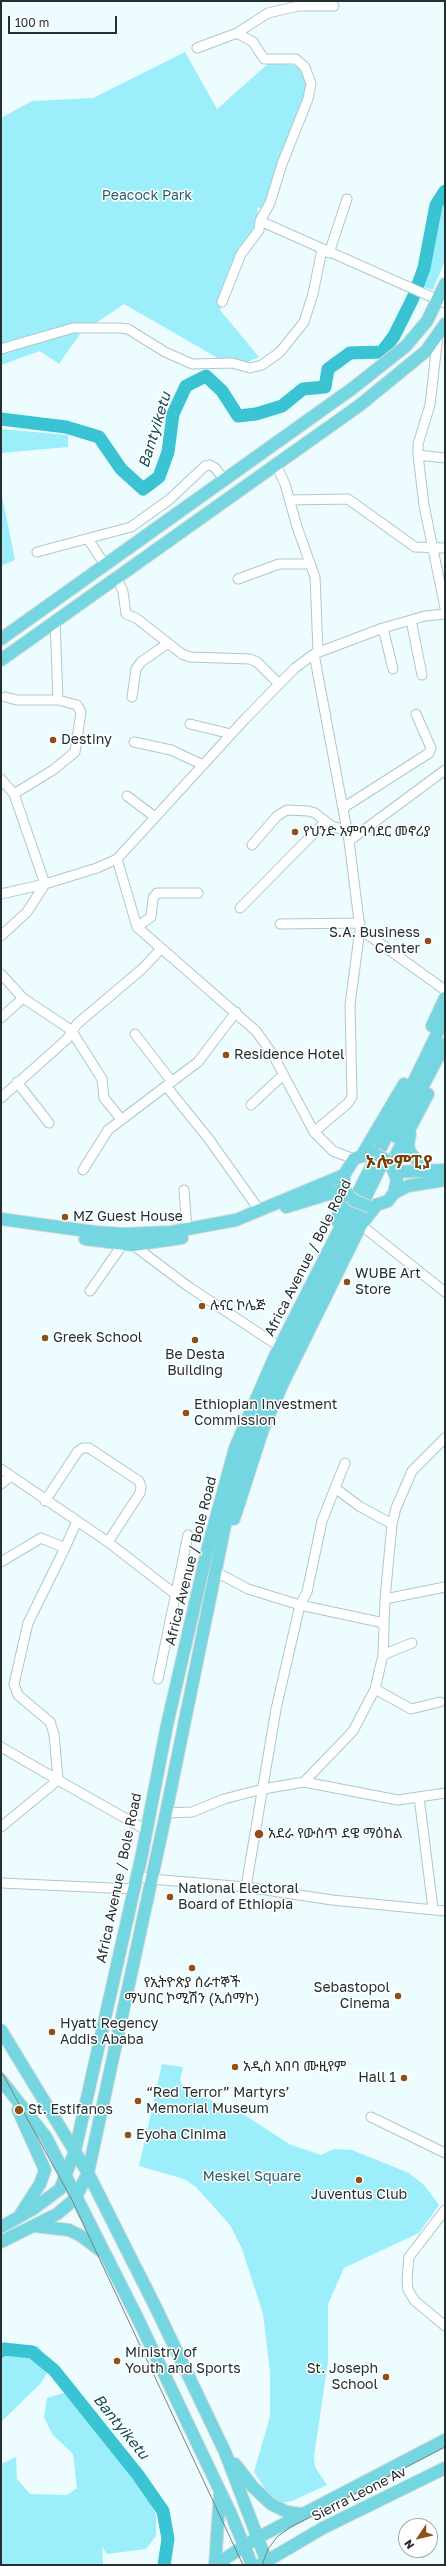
<!DOCTYPE html>
<html>
<head>
<meta charset="utf-8">
<style>
	body { margin:0 }
	#map { position:relative; width:446px; height:2566px; overflow:hidden; background:#edfdff; font-family:"Golos Text",sans-serif }
	canvas { display:block }
	.frame { position:absolute; inset:0; border:2px solid #252f30; pointer-events:none }
	.north { position:absolute; left:398px; top:2518px; width:40px; height:40px; box-sizing:border-box; background:#fff; border:1px solid #a8acac; border-radius:50%; rotate:235deg; font-size:11px; font-weight:700; line-height:16px; text-align:center; color:#252f30 }
	.north::after { content:''; display:block; margin:auto; width:14px; height:18px; background:#8f4f18; clip-path:polygon(50% 0,100% 100%,50% 72%,0 100%) }
	.scale { position:absolute; left:8px; top:16px; width:109px; height:18px; box-sizing:border-box; border:2px solid #252f30; border-top:0; padding-left:5px; font-size:12px; line-height:14px; white-space:nowrap; color:#252f30; -webkit-text-stroke:3px #fff; paint-order:stroke }
</style>
</head>
<body>
<div id="map">
<canvas width="446" height="2566"></canvas>
<div class="frame"></div>
<div class="north">N</div>
<div class="scale">100 m</div>
</div>
<script>
const context = document.querySelector('canvas').getContext('2d');
context.lineJoin = 'round';
function fill(path, color) { context.fillStyle = color; context.fill(path, 'evenodd'); }
const poly = rows => new Path2D(rows.map(r => 'M' + r).join(''));
function strokePath(path, color, width, dash) { context.strokeStyle = color; context.lineWidth = width; context.lineCap = dash ? 'butt' : 'round'; context.setLineDash(dash || []); context.stroke(path); }
function drawText(font, color, halo, rows, align = 'center') {
  context.font = font + ' "Golos Text","Noto Sans Ethiopic",sans-serif'; context.lineWidth = 3; context.setLineDash([]); context.textBaseline = 'middle'; context.strokeStyle = halo; context.fillStyle = color; for (const [text, x, y, turn = 0] of rows) {
    context.save(); context.translate(x, y); context.rotate((+turn || 0) * Math.PI / 180); context.textAlign = isNaN(turn) ? turn : align; if (halo) context.strokeText(text, 0, 0); context.fillText(text, 0, 0); context.restore();
  }
}
fill(poly([
	[185,52,217,109,269,63,293,65,312,75,266,211,257,207,259,219,256,233,220,310,259,357,235,368,124,304,80,334,59,364,40,351,1,365,1,118,32,101,93,98],
	[445,199,445,260,433,290,421,286,440,207],
	[1,429,68,435,68,447,1,453],
	[1,491,15,560,1,566],
	[162,2064,183,2067,180,2080,184,2089,242,2113,289,2144,321,2155,334,2149,352,2150,409,2173,425,2186,439,2205,419,2233,344,2268,328,2304,328,2362,314,2456,315,2467,327,2485,292,2501,280,2503,270,2496,254,2472,270,2416,270,2372,263,2314,242,2249,230,2225,196,2187,184,2179,139,2166],
	[22,2345,38,2346,52,2365,41,2383,1,2422,1,2354],
	[67,2392,107,2433,141,2487,156,2514,156,2536,146,2549,107,2554,102,2547,103,2565,2,2565,1,2464,16,2457,17,2479,30,2494,67,2495,77,2488,73,2454,52,2434,44,2417,47,2398]
]), '#9ceffa');
strokePath(poly([
	[1,419,66,427,99,437,121,469,143,489,159,477,168,452,173,414,186,386,206,376,222,391,238,416,256,414,282,406,303,389,325,387,328,369,350,353,382,352,394,336,413,298,424,268,436,205,445,191],
	[1,2351,4,2349,32,2352,54,2370,138,2475,163,2511,168,2539,164,2565]
]), '#39c3d3', 13);
const minor = poly([
	[237,33,268,13,298,6,334,6],
	[197,48,237,33,253,42,264,59,296,59,305,67,311,84,308,99,282,164,270,203,260,221,259,230,241,254,222,302],
	[260,221,445,303],
	[329,253,347,199],
	[438,335,430,405,418,444,418,455,424,505,445,608],
	[1,349,73,328,119,328,128,329,165,352,192,364,232,363,250,368,262,365,280,352,304,322,313,294,322,249],
	[418,455,445,458],
	[275,463,285,484,297,527,315,577,318,651],
	[290,500,348,499,415,547,445,548],
	[88,539,105,565],
	[37,552,131,527,170,499,205,466,210,465,215,468,224,479],
	[117,577,123,592,126,614,136,618,182,654,190,657,250,659,257,662,279,684],
	[238,579,279,564,310,564],
	[55,620,58,700],
	[411,620,422,675],
	[383,628,393,669],
	[314,654,349,841,360,929,445,990],
	[5,697,17,700,58,700,77,705,81,712,75,752,53,770,14,794],
	[132,697,136,669,141,662,167,644],
	[190,724,231,734],
	[134,742,171,750,203,765],
	[1,779,14,794,45,884,27,912,1,936],
	[127,796,155,817],
	[343,808,429,753,431,748,416,714],
	[349,841,445,770],
	[252,845,277,816,287,810,308,811,315,813,333,827,347,830],
	[117,859,137,927,256,1031,273,1055,314,1132,333,1151,354,1159],
	[1,894,45,884,97,868,117,859,245,719,295,668,314,654,383,628,425,616,445,614],
	[240,908,324,823],
	[280,924,360,923],
	[137,927,151,917,153,898,157,893,198,893],
	[1,974,23,998,71,1030,102,1079,104,1098,121,1119],
	[236,1012,198,1062,166,1086,208,1138,260,1211],
	[1,1018,23,998],
	[135,1034,172,1082],
	[17,1082,49,1123],
	[1,1098,67,1039,77,1024,142,969,161,949],
	[251,1105,283,1075],
	[314,1132,348,1103,352,1097,350,1005,360,929],
	[83,1170,108,1130,166,1086],
	[184,1190,187,1230],
	[361,1225,445,1292],
	[133,1245,189,1287,274,1343],
	[90,1291,123,1244,123,1240],
	[1,1469,108,1542,175,1594],
	[1,1484,11,1476],
	[335,1488,345,1463],
	[45,1501,78,1451,83,1448,89,1448,139,1481,141,1487,140,1493,108,1542],
	[1,1562,41,1538,65,1548,77,1521],
	[216,1572,248,1589,300,1605,384,1623],
	[385,1599,445,1587],
	[383,1655,412,1643],
	[158,1679,188,1535],
	[375,1689,411,1709,440,1702],
	[1,1747,58,1780,54,1734,50,1722,18,1695,14,1684,28,1623,65,1548],
	[304,1782,353,1731,375,1689,383,1655,385,1599,392,1524,396,1508,412,1471,445,1438],
	[419,1797,433,1909],
	[166,1813,192,1812,224,1799,263,1789,304,1782,398,1800,445,1793],
	[1,1827,58,1780,146,1830],
	[136,1875,151,1879,246,1887,332,1900,445,1911],
	[1,1883,132,1889],
	[246,1887,276,1709,300,1605,307,1592,322,1521,335,1488,359,1506,392,1524],
	[371,2117,445,2153],
	[445,2210,409,2257,407,2279,408,2290,415,2301,445,2326]
]);
const major = poly([
	[1,639,353,388,406,346,427,321,445,284],
	[1,660,360,405,426,351,445,324],
	[432,1026,445,998],
	[410,1134,408,1146,411,1154,427,1170],
	[396,1137,445,1044],
	[362,1155,404,1084],
	[391,1164,428,1094],
	[395,1172,445,1170],
	[344,1183,344,1175,354,1159,368,1154],
	[394,1193,408,1186,445,1180],
	[286,1207,345,1189],
	[370,1207,388,1201,394,1193,397,1179,389,1161],
	[1,1219,95,1232,124,1234,171,1232,236,1220,344,1175],
	[336,1220,347,1193],
	[85,1239,133,1245,182,1238],
	[234,1519,263,1429,283,1383,361,1225,375,1207],
	[1,2030,88,2173,156,2308,225,2452,268,2565],
	[1,2080,46,2137,137,2317,231,2514,252,2565],
	[18,2110,45,2170,40,2184,20,2215],
	[34,2226,69,2230,81,2236,101,2251],
	[1,2227,33,2209,60,2189,75,2151,142,1854,167,1725,208,1547,235,1448,274,1358,401,1108,445,1017],
	[1,2242,57,2214,75,2199,88,2173,166,1813,232,1491,247,1443,263,1404,382,1164],
	[235,2464,253,2487,271,2504,287,2512,302,2514],
	[215,2565,220,2492],
	[221,2565,226,2558,257,2538,445,2440],
	[260,2565,323,2528,445,2468]
]);
strokePath(minor, '#aec7ca', 11);
strokePath(major, '#d8dada', 14);
strokePath(minor, '#fff', 9);
strokePath(major, '#73d6e0', 12);
strokePath(poly([
	[1,2071,71,2198,243,2565],
	[262,2565,268,2549,277,2537,289,2528,445,2447]
]), '#768284', 1);
const majorBridge = poly([
	[375,1154,389,1161],
	[349,1196,355,1201,370,1207]
]);
strokePath(majorBridge, '#d8dada', 14, []);
strokePath(majorBridge, '#73d6e0', 12);
for (const [x, y, r, color] of [
	[53,740,4,"#8f4f18"],
	[295,832,4,"#8f4f18"],
	[428,941,4,"#8f4f18"],
	[226,1055,4,"#8f4f18"],
	[65,1217,4,"#8f4f18"],
	[347,1282,4,"#8f4f18"],
	[202,1306,4,"#8f4f18"],
	[45,1338,4,"#8f4f18"],
	[195,1340,4,"#8f4f18"],
	[186,1413,4,"#8f4f18"],
	[259,1834,5,"#8f4f18"],
	[170,1897,4,"#8f4f18"],
	[192,1968,4,"#8f4f18"],
	[398,1996,4,"#8f4f18"],
	[52,2032,4,"#8f4f18"],
	[235,2067,4,"#8f4f18"],
	[404,2078,4,"#8f4f18"],
	[138,2101,4,"#8f4f18"],
	[19,2110,5,"#8f4f18"],
	[128,2135,4,"#8f4f18"],
	[359,2180,4,"#8f4f18"],
	[117,2361,4,"#8f4f18"],
	[386,2377,4,"#8f4f18"]
]) { const dot = new Path2D(); dot.arc(x, y, r, 0, 2 * Math.PI); context.fillStyle = color; context.fill(dot); strokePath(dot, '#fff', 1.5); }
drawText('14px', '#296067', '#fff', [
	["Peacock Park",147,196],
	["Meskel Square",252,2177]
]);
drawText('14px', '#252f30', '#fff', [
	["Destiny",61,740],
	["የህንድ አምባሳደር መኖሪያ",303,832],
	["S.A. Business",420,933,"right"],
	["Center",420,949,"right"],
	["Residence Hotel",234,1055],
	["MZ Guest House",73,1217],
	["WUBE Art",355,1274],
	["Store",355,1290],
	["ሉናር ኮሌጅ",210,1306],
	["Greek School",53,1338],
	["Be Desta",195,1355,"center"],
	["Building",195,1371,"center"],
	["Ethiopian Investment",194,1405],
	["Commission",194,1421],
	["አደራ የውስጥ ደዌ ማዕከል",268,1834],
	["National Electoral",178,1889],
	["Board of Ethiopia",178,1905],
	["የኢትዮጵያ ሰራተኞች",192,1983,"center"],
	["ማህበር ኮሚሽን (ኢሰማኮ)",192,1999,"center"],
	["Sebastopol",390,1988,"right"],
	["Cinema",390,2004,"right"],
	["Hyatt Regency",60,2024],
	["Addis Ababa",60,2040],
	["አዲስ አበባ ሙዚየም",243,2067],
	["Hall 1",396,2078,"right"],
	["“Red Terror” Martyrs’",146,2093],
	["Memorial Museum",146,2109],
	["St. Estifanos",28,2110],
	["Eyoha Cinima",136,2135],
	["Juventus Club",359,2195,"center"],
	["Ministry of",125,2353],
	["Youth and Sports",125,2369],
	["St. Joseph",378,2369,"right"],
	["School",378,2385,"right"]
], 'left');
drawText('14px', '#252f30', '#fff', [
	["Africa Avenue / Bole Road",308,1258,-63],
	["Africa Avenue / Bole Road",191,1561,-76],
	["Africa Avenue / Bole Road",119,1878,-78],
	["Sierra Leone Av",359,2494,-27]
]);
drawText('italic 15px', '#134d54', '#fff', [
	["Bantyiketu",155,430,-73],
	["Bantyiketu",121,2427,51]
]);
drawText('bold 18px', '#79400b', '#fff', [
	["ኦሎምፒያ",399,1162]
]);
</script>
</body>
</html>
